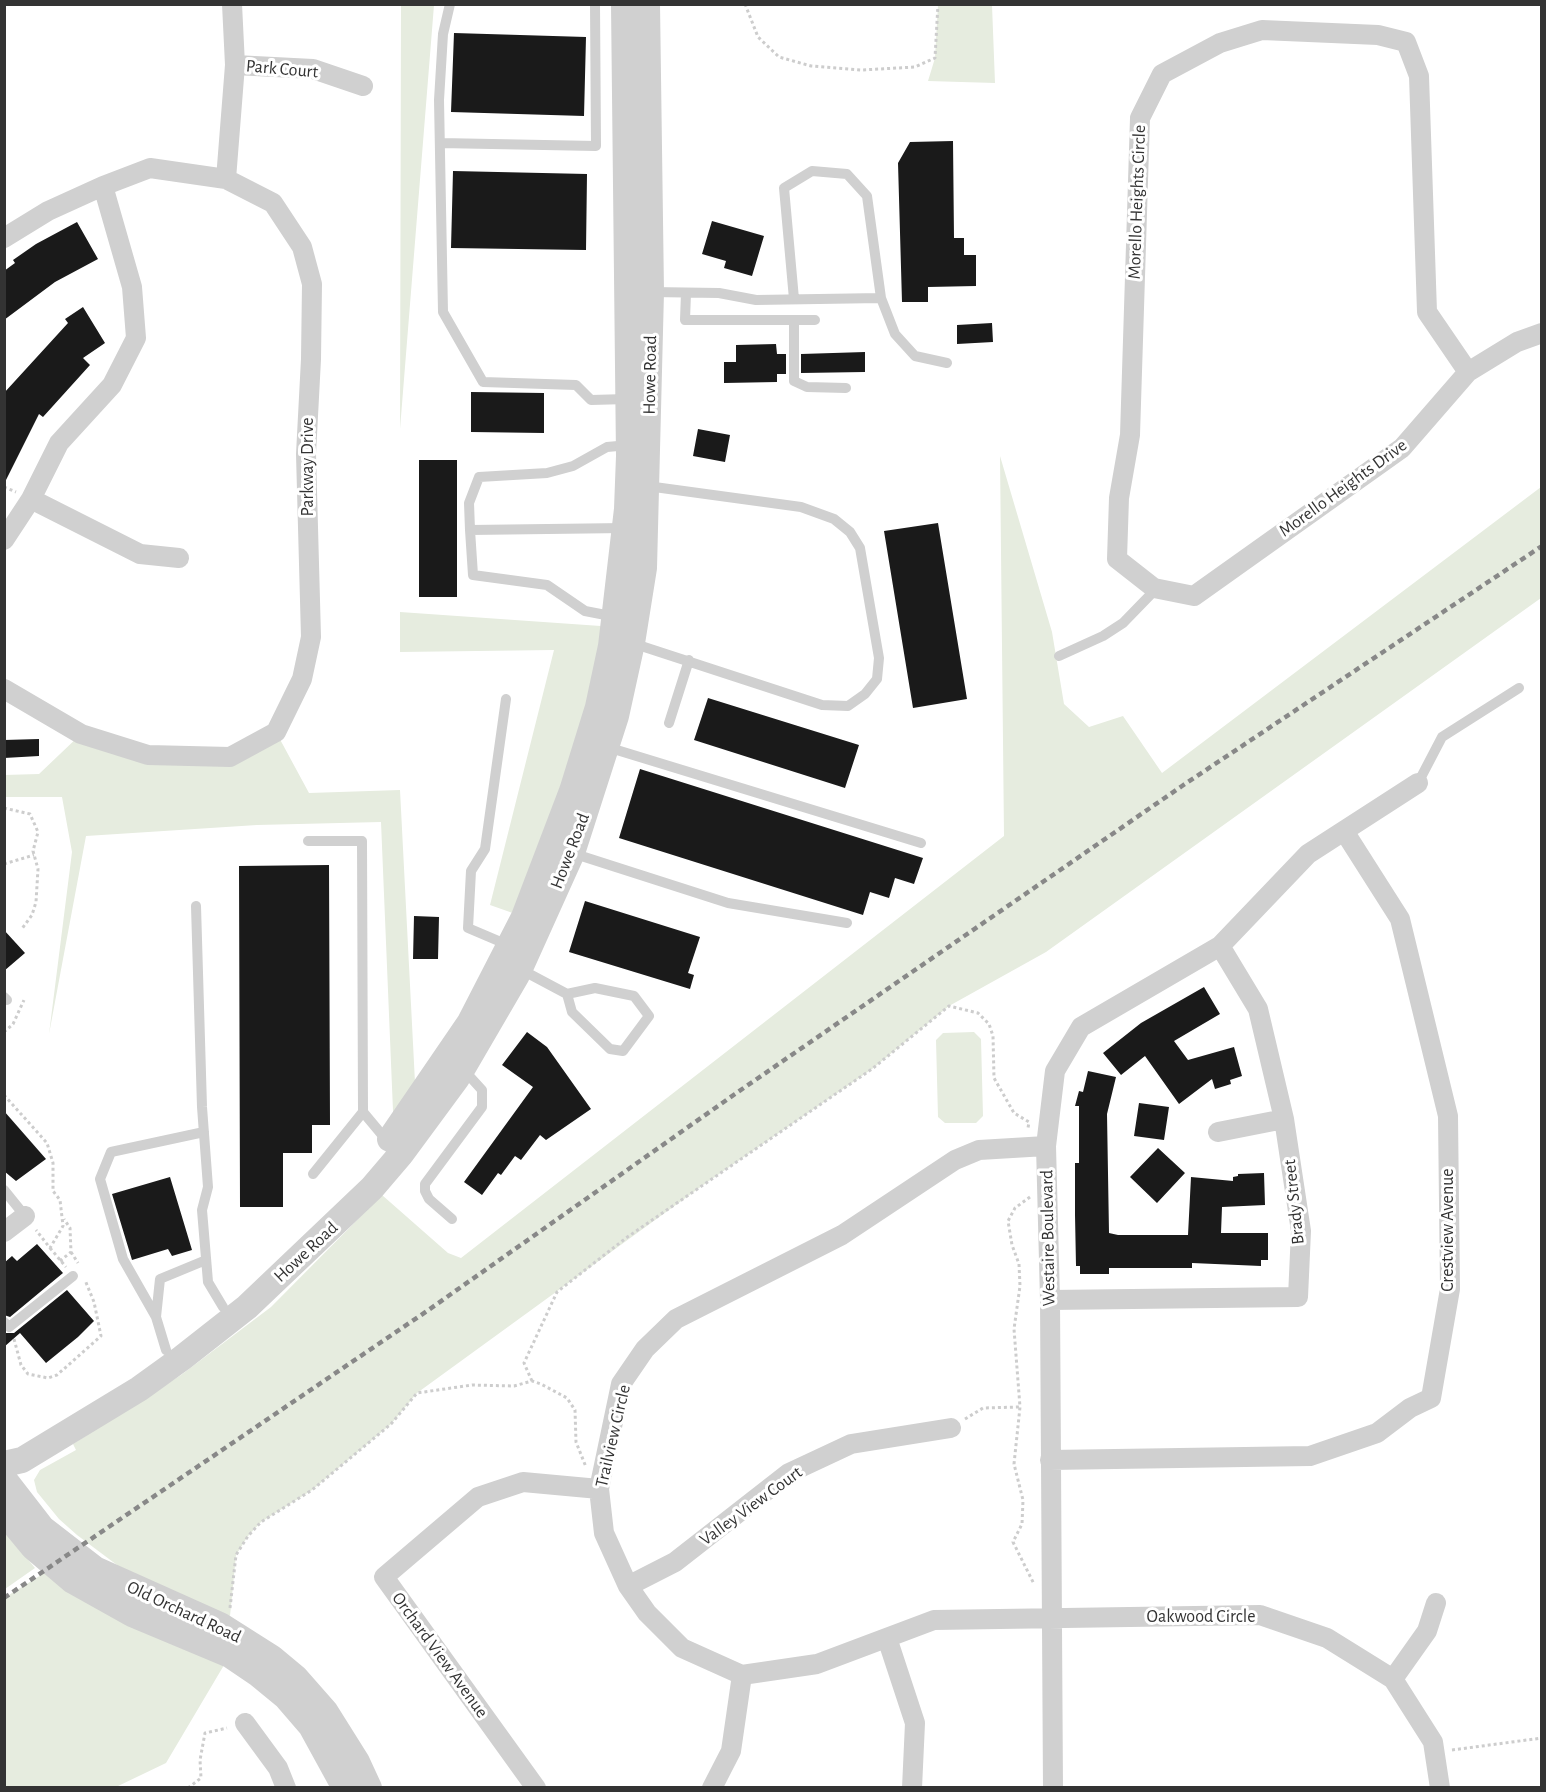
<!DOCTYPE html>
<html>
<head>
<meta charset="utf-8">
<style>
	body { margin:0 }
	#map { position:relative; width:1546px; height:1792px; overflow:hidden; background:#fff; font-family:"Alegreya Sans",sans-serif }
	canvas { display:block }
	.frame { position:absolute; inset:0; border:6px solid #333; pointer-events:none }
</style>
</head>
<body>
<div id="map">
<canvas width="1546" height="1792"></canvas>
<div class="frame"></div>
</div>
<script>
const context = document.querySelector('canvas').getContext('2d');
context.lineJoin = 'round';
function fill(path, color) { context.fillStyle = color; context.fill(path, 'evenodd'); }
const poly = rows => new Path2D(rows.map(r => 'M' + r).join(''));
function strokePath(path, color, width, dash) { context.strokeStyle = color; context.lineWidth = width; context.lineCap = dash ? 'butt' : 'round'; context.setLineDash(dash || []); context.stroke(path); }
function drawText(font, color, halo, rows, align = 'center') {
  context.font = font + ' "Alegreya Sans",sans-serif'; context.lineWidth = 6; context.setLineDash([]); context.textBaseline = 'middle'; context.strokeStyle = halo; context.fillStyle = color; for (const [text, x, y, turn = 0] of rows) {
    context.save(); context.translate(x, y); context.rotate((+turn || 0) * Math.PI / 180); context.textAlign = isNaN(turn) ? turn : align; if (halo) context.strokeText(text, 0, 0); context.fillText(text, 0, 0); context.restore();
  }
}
fill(poly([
	[401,5,434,5,400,429],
	[938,5,992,5,995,83,928,81,935,58],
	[1000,456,1052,632,1064,704,1089,727,1123,716,1162,773,1541,487,1541,598,1046,952,949,1006,872,1069,706,1183,417,1393,391,1424,312,1490,261,1522,248,1536,236,1555,230,1616,121,1568,77,1535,59,1519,37,1492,34,1480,40,1470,76,1450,73,1444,181,1375,271,1307,382,1195,448,1253,461,1258,1004,836],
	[400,612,615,627,524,917,490,905,554,650,400,652],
	[276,732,309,793,400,790,416,1102,394,1135,381,822,257,825,86,836,49,1034,72,852,62,797,5,797,4,775,39,774,81,734,148,755,230,757],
	[974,1032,981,1039,983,1116,976,1123,945,1123,938,1117,936,1040,943,1033],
	[4,1530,35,1568,5,1589,4,1589],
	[54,1567,230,1655,166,1763,116,1787,5,1787,4,1598]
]), '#e6ecdf');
fill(poly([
	[454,33,586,37,584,116,451,112],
	[953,141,954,238,964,238,964,255,976,255,976,286,928,287,928,302,902,302,898,163,910,142],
	[453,171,587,174,586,250,451,248],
	[712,221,764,236,752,276,724,268,726,261,702,254],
	[77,222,98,259,55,282,4,320,4,271,15,263,13,260,36,244],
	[83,307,105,343,83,358,90,365,43,417,39,414,4,484,4,393,68,323,65,319],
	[992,323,993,342,957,344,957,325],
	[776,344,777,354,786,354,786,374,777,374,777,382,724,383,724,362,736,362,736,345],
	[865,352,865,372,801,373,801,354],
	[471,392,544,393,544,433,471,432],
	[698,429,730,435,725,462,693,456],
	[419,460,457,460,457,597,419,597],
	[938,523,967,699,913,708,884,531],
	[708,698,859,745,845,788,694,740],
	[39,739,39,756,4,758,4,740],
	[640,769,923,858,914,884,895,878,889,898,870,892,863,915,619,838],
	[329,865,330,1125,312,1125,312,1153,283,1153,283,1207,240,1207,239,866],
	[585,901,700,937,688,973,694,975,690,989,569,952],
	[414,916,439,917,438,959,413,959],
	[4,930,25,953,4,971],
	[1204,987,1220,1014,1174,1041,1188,1060,1234,1047,1242,1076,1230,1080,1231,1084,1215,1089,1212,1079,1179,1104,1145,1056,1121,1075,1103,1053,1141,1023],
	[527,1032,547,1047,591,1109,546,1140,540,1135,521,1160,515,1156,501,1175,498,1173,482,1195,464,1182,533,1087,502,1065],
	[1088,1071,1116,1077,1107,1114,1109,1233,1118,1235,1188,1235,1191,1177,1233,1181,1233,1177,1238,1176,1238,1174,1264,1173,1265,1205,1222,1207,1221,1233,1268,1233,1268,1260,1261,1260,1261,1266,1192,1263,1192,1268,1109,1268,1109,1274,1080,1274,1080,1266,1076,1266,1075,1215,1075,1163,1079,1163,1079,1106,1075,1106,1079,1091,1083,1092],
	[1139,1103,1169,1107,1164,1140,1134,1136],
	[4,1111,46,1159,16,1181,4,1171],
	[1158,1148,1185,1173,1157,1203,1130,1177],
	[170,1177,192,1250,172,1256,168,1249,132,1260,112,1194],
	[37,1244,63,1273,10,1317,4,1315,4,1263,12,1256,17,1261],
	[67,1290,94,1321,78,1337,46,1363,20,1333,4,1347,4,1333,14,1333]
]), '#1a1a1a');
strokePath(poly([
	[745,4,758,37,779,57,811,66,861,70,915,67,935,58,938,4],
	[4,487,16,492],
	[4,808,30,814,38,832,33,851,38,869,36,902,32,915,21,930],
	[4,864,34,855],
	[4,1032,13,1024,24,1000],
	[4,1095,47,1143,53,1163,53,1191,60,1200,63,1226,50,1248,36,1230],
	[1030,1197,1015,1208,1008,1221,1012,1245,1019,1264,1020,1286,1014,1329,1020,1407,1014,1464,1023,1500,1022,1524,1013,1542,1034,1584],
	[50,1248,66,1267],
	[71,1252,78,1263],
	[60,1261,71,1252,70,1228,64,1219],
	[14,1339,21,1365,28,1374,48,1378,57,1375,101,1336,94,1302,85,1280],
	[532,1381,524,1363,557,1292,626,1238,872,1069,949,1006,978,1013,989,1024,993,1036,994,1078,1014,1113,1029,1122,1028,1128],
	[965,1419,983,1408,1020,1407],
	[230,1608,236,1555,248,1536,261,1522,312,1490,391,1424,417,1393,472,1385,514,1386,532,1381,541,1384,567,1398,575,1410,576,1442,586,1467],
	[1452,1750,1542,1738],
	[188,1788,201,1778,200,1760,205,1733,227,1728]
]), '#cdcdcd', 3, [3, 3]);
strokePath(poly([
	[450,4,443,34,439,100,443,312,483,382,576,385,591,400,627,399],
	[440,143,596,146,595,4],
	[651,292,719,293,756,300,881,298],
	[686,293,685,320,815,320],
	[794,299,784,188,812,171,847,174,867,196,881,298,895,334,915,356,947,363],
	[794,320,794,381,807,387,846,388],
	[625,528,470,530,469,503,479,477,547,473,573,466,607,447,629,445],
	[470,530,473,575,547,585,585,611,616,617],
	[632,643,822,705,848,706,865,694,877,679,879,658,860,548,850,532,834,519,801,507,647,486],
	[1059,656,1103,636,1123,623,1156,589],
	[506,699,485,849,471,871,468,928,508,945],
	[669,723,689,660],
	[607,747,921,843],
	[1418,783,1442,737,1519,688],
	[308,841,362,841,363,1112,388,1142],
	[572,853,728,903,847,923],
	[196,906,202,1107,208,1187,202,1210,208,1282,223,1307],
	[520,969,567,994,595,988,634,996,649,1016,623,1051,610,1049,572,1012,567,994],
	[4,997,7,1000],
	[313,1174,363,1112],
	[4,1190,25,1216],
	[452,1219,429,1199,425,1191,425,1184,482,1107,482,1090,462,1068],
	[156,1317,123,1259,100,1179,111,1152,204,1132],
	[4,1322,9,1327,73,1276],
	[166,1350,156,1317,160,1279,206,1260]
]), '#d0d0d0', 10);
strokePath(poly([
	[235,65,313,69,363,86],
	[226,179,235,65,232,4],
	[4,238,48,211,103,186,150,168,226,179,273,203,302,247,312,284,311,359,306,454,311,637,302,679,276,732,230,757,148,755,81,734,4,689],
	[1468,372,1427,312,1419,76,1406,42,1378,35,1262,30,1220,43,1162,74,1140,118,1130,435,1119,498,1117,559,1154,588,1194,596,1402,448,1468,372,1517,342,1542,333],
	[31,499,140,554,179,558],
	[4,540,31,499,59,443,112,385,136,338,132,287,103,186],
	[1218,1132,1284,1119],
	[1046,1146,979,1150,955,1160,842,1235,676,1319,645,1349,621,1384,599,1489,604,1533,628,1586,647,1613,682,1648,742,1675,817,1664,934,1620,1260,1615,1327,1638,1393,1679,1433,1742,1440,1788],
	[4,1232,25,1216],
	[1050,1300,1298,1297,1301,1231,1284,1119,1258,1009,1220,946],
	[1050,1460,1310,1456,1377,1433,1410,1408,1431,1398,1450,1289,1448,1116,1400,919,1344,831],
	[628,1586,675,1562,789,1473,851,1444,951,1428],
	[887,1638,915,1723,912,1788],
	[1393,1679,1427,1631,1436,1603],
	[245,1723,278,1768,286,1788],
	[536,1788,384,1577,478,1497,523,1482,599,1489],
	[712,1788,731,1751,742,1675],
	[1053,1788,1050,1300,1046,1146,1055,1071,1081,1027,1220,946,1308,854,1418,783]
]), '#d0d0d0', 20);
strokePath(poly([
	[390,1139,470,1022,524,917,572,791,598,707,611,646,627,509,629,456,624,4],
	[4,1464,22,1460,139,1389,182,1358,247,1307,372,1188,401,1154,457,1078,517,975,572,853,616,716,632,643,644,568,651,292,647,4],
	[4,1479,42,1528,95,1569,220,1625,272,1658,296,1678,325,1711,357,1762,369,1788],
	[4,1512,33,1547,73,1581,132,1614,230,1655,258,1674,286,1697,311,1726,345,1788]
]), '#d0d0d0', 26);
strokePath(poly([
	[4,1598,427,1311,735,1094,1182,786,1542,546]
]), '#888', 4.5, [6, 4.5]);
drawText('18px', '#333', '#fff', [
	["Park Court",282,69,5],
	["Morello Heights Circle",1137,202,-88],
	["Howe Road",650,375,-89],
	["Parkway Drive",308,467,-90],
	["Morello Heights Drive",1343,488,-36],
	["Howe Road",570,851,-69],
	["Brady Street",1294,1202,-96],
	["Crestview Avenue",1448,1230,-90],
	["Westaire Boulevard",1048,1238,-91],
	["Howe Road",306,1252,-43],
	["Trailview Circle",613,1436,-77],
	["Valley View Court",751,1506,-36],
	["Old Orchard Road",184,1612,25],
	["Oakwood Circle",1201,1617],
	["Orchard View Avenue",440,1655,54]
]);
</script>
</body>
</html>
